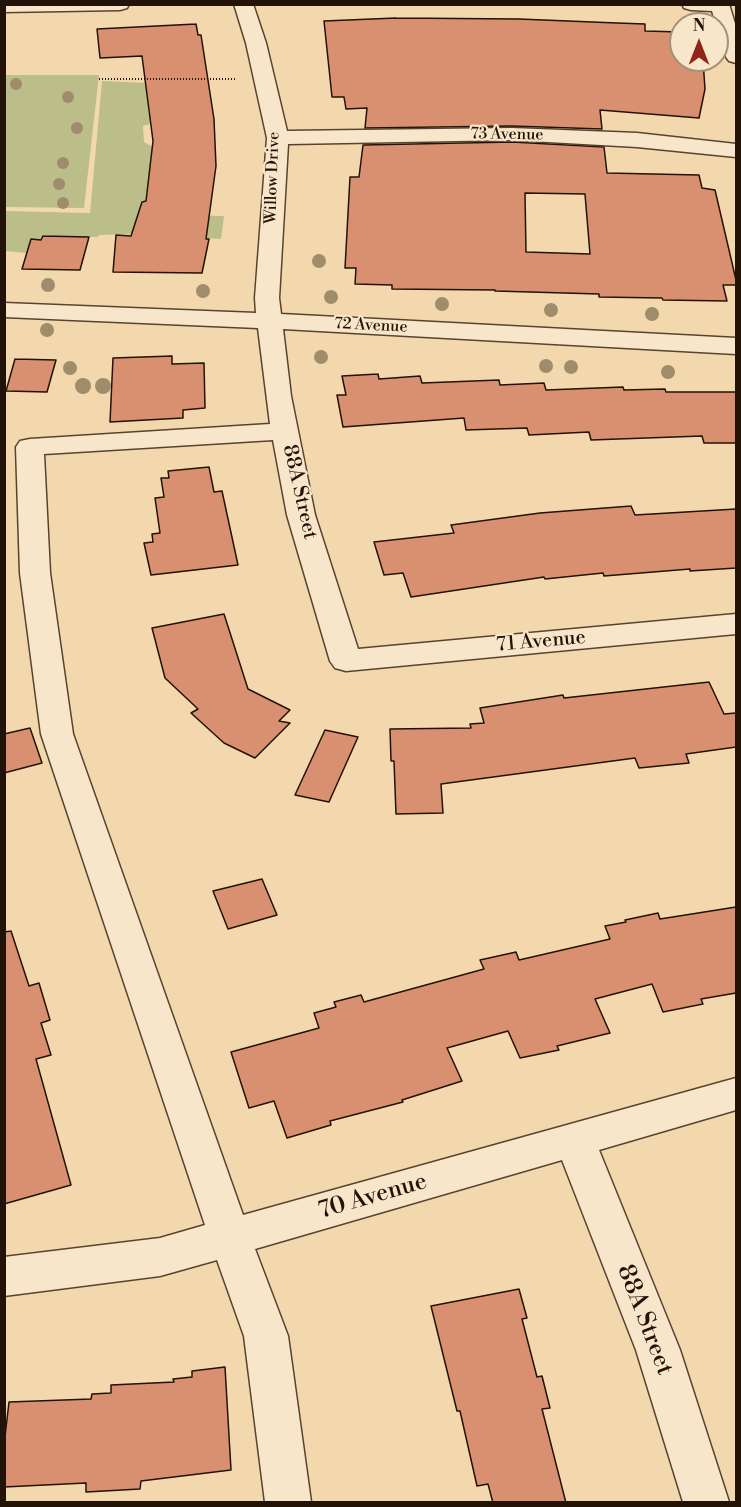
<!DOCTYPE html>
<html>
<head>
<meta charset="utf-8">
<style>
	body { margin:0 }
	#map { position:relative; width:741px; height:1507px; overflow:hidden; background:#f4d8ad; font-family:"Libre Bodoni",serif }
	canvas { display:block }
	.frame { position:absolute; inset:0; border:6px solid #221208; pointer-events:none }
	.north { position:absolute; left:669px; top:12px; width:60px; height:60px; box-sizing:border-box; background:#f8e6ca; border:2px solid #a2917c; border-radius:50%; rotate:0deg; font-size:16px; font-weight:700; line-height:24px; text-align:center; color:#221208 }
	.north::after { content:''; display:block; margin:auto; width:21px; height:27px; background:#8f2418; clip-path:polygon(50% 0,100% 100%,50% 72%,0 100%) }
</style>
</head>
<body>
<div id="map">
<canvas width="741" height="1507"></canvas>
<div class="frame"></div>
<div class="north">N</div>
</div>
<script>
const context = document.querySelector('canvas').getContext('2d');
context.lineJoin = 'round';
function fill(path, color) { context.fillStyle = color; context.fill(path, 'evenodd'); }
const poly = rows => new Path2D(rows.map(r => 'M' + r).join(''));
function strokePath(path, color, width, dash) { context.strokeStyle = color; context.lineWidth = width; context.lineCap = dash ? 'butt' : 'round'; context.setLineDash(dash || []); context.stroke(path); }
function drawText(font, color, halo, rows, align = 'center') {
  context.font = font + ' "Libre Bodoni",serif'; context.lineWidth = 4.5; context.setLineDash([]); context.textBaseline = 'middle'; context.strokeStyle = halo; context.fillStyle = color; for (const [text, x, y, turn = 0] of rows) {
    context.save(); context.translate(x, y); context.rotate((+turn || 0) * Math.PI / 180); context.textAlign = isNaN(turn) ? turn : align; if (halo) context.strokeText(text, 0, 0); context.fillText(text, 0, 0); context.restore();
  }
}
fill(poly([
	[5,75,99,75,84,208,5,207],
	[102,81,147,83,151,103,148,106,148,113,153,113,153,123,143,126,144,142,153,147,147,201,142,202,139,214,224,216,221,239,134,234,99,235,98,237,43,236,41,240,31,240,27,253,5,251,5,211,90,213]
]), '#bcbe89');
const building = poly([
	[396,18,519,19,617,23,645,24,645,31,681,32,681,60,703,60,705,89,699,118,600,110,602,129,512,126,365,128,367,108,346,109,344,97,332,97,324,21,396,18],
	[196,24,198,35,201,35,214,119,216,166,206,239,209,239,202,273,113,272,116,235,131,236,142,202,146,201,153,141,142,56,100,58,97,29,196,24],
	[512,142,604,147,607,173,699,175,702,188,715,190,736,280,736,285,723,285,727,301,663,300,662,298,599,297,599,294,495,291,495,290,392,289,392,285,355,284,356,268,345,268,350,177,359,177,363,145,512,142],
	[525,193,585,194,590,254,526,252,525,193],
	[43,236,89,237,80,270,22,269,31,239,41,240,43,236],
	[172,356,172,364,204,363,205,408,183,410,183,418,110,422,113,358,172,356],
	[15,359,56,360,47,392,6,391,15,359],
	[378,374,379,379,420,376,422,383,499,380,500,385,544,383,546,390,623,387,624,390,665,389,666,392,736,392,736,443,704,443,702,436,591,440,589,432,529,435,527,428,466,430,464,418,343,427,337,395,346,395,342,376,378,374],
	[209,467,214,492,222,491,238,565,151,575,144,543,153,542,152,534,160,533,155,498,164,497,161,478,169,478,168,471,209,467],
	[631,506,635,515,736,509,736,568,690,571,690,569,604,576,603,573,545,579,544,577,411,597,403,573,384,575,374,542,454,533,451,525,540,513,631,506],
	[224,614,248,689,290,710,279,721,290,723,255,758,224,743,191,713,198,709,165,678,152,628,224,614],
	[709,682,724,714,736,713,736,747,686,754,689,763,639,768,635,758,441,784,443,813,396,814,394,761,391,761,390,729,471,728,470,724,484,723,480,708,563,695,564,698,709,682],
	[30,728,42,763,4,773,4,734,30,728],
	[325,730,358,737,329,802,295,795,325,730],
	[262,879,277,915,228,929,213,891,262,879],
	[736,907,736,993,701,999,703,1004,663,1012,652,984,595,999,610,1033,557,1046,559,1050,520,1058,508,1031,447,1048,462,1081,402,1100,403,1102,330,1121,331,1125,287,1138,274,1101,249,1108,231,1052,319,1028,314,1013,336,1007,334,1002,361,995,364,1002,484,969,480,960,516,952,519,960,610,939,605,926,626,922,625,920,658,913,660,919,736,907],
	[11,931,29,986,39,983,50,1020,41,1023,51,1055,36,1059,71,1185,4,1204,4,932,11,931],
	[519,1289,527,1318,522,1319,537,1377,542,1376,550,1408,542,1409,566,1503,493,1503,488,1484,477,1486,460,1411,457,1411,431,1306,519,1289],
	[225,1367,231,1470,141,1481,140,1489,86,1492,86,1483,4,1487,4,1445,9,1402,91,1399,92,1394,111,1393,111,1385,174,1382,173,1379,192,1377,192,1371,225,1367]
]);
fill(building, '#d89070');
strokePath(building, '#221208', 1.5);
const minor = poly([
	[4,4,129,4,127,8,120,10,4,12,4,4],
	[234,4,253,4,266,43,287,131,512,128,637,133,736,144,736,157,637,147,512,140,288,144,279,298,281,314,736,338,736,354,283,329,291,396,315,515,358,649,736,614,736,634,346,671,335,668,330,661,287,515,273,440,44,454,50,573,73,734,243,1215,736,1078,736,1110,599,1150,680,1350,729,1502,683,1502,636,1350,562,1160,255,1249,288,1336,311,1502,265,1502,244,1336,217,1260,160,1276,4,1296,4,1257,160,1238,205,1225,41,734,20,573,16,447,20,441,30,439,270,424,258,328,4,317,4,303,256,313,255,298,267,138,246,43,234,4],
	[682,4,729,4,736,27,736,63,729,61,726,57,712,11,691,10,684,8,682,4]
]);
strokePath(minor, '#564431', 3);
strokePath(poly([
	[99,79,235,79]
]), '#221208', 2, [1, 2]);
fill(minor, '#f8e6ca');
context.fillStyle = '#9e8c6b';
for (const [x, y, r] of [
	[16,84,6],
	[68,97,6],
	[77,128,6],
	[63,163,6],
	[59,184,6],
	[63,203,6],
	[319,261,7],
	[48,285,7],
	[203,291,7],
	[331,297,7],
	[442,304,7],
	[551,310,7],
	[652,314,7],
	[47,330,7],
	[321,357,7],
	[546,366,7],
	[571,367,7],
	[70,368,7],
	[668,372,7],
	[83,386,8],
	[103,386,8]
]) { context.beginPath(); context.arc(x, y, r, 0, 2 * Math.PI); context.fill(); }
drawText('16px', '#221208', '#f8e6ca', [
	["73 Avenue",507,135,1],
	["Willow Drive",273,178,-88],
	["72 Avenue",371,326,3]
]);
drawText('20px', '#221208', '#f8e6ca', [
	["88A Street",299,492,77],
	["71 Avenue",541,642,-5]
]);
drawText('24px', '#221208', '#f8e6ca', [
	["70 Avenue",373,1197,-16],
	["88A Street",644,1320,69]
]);
</script>
</body>
</html>
